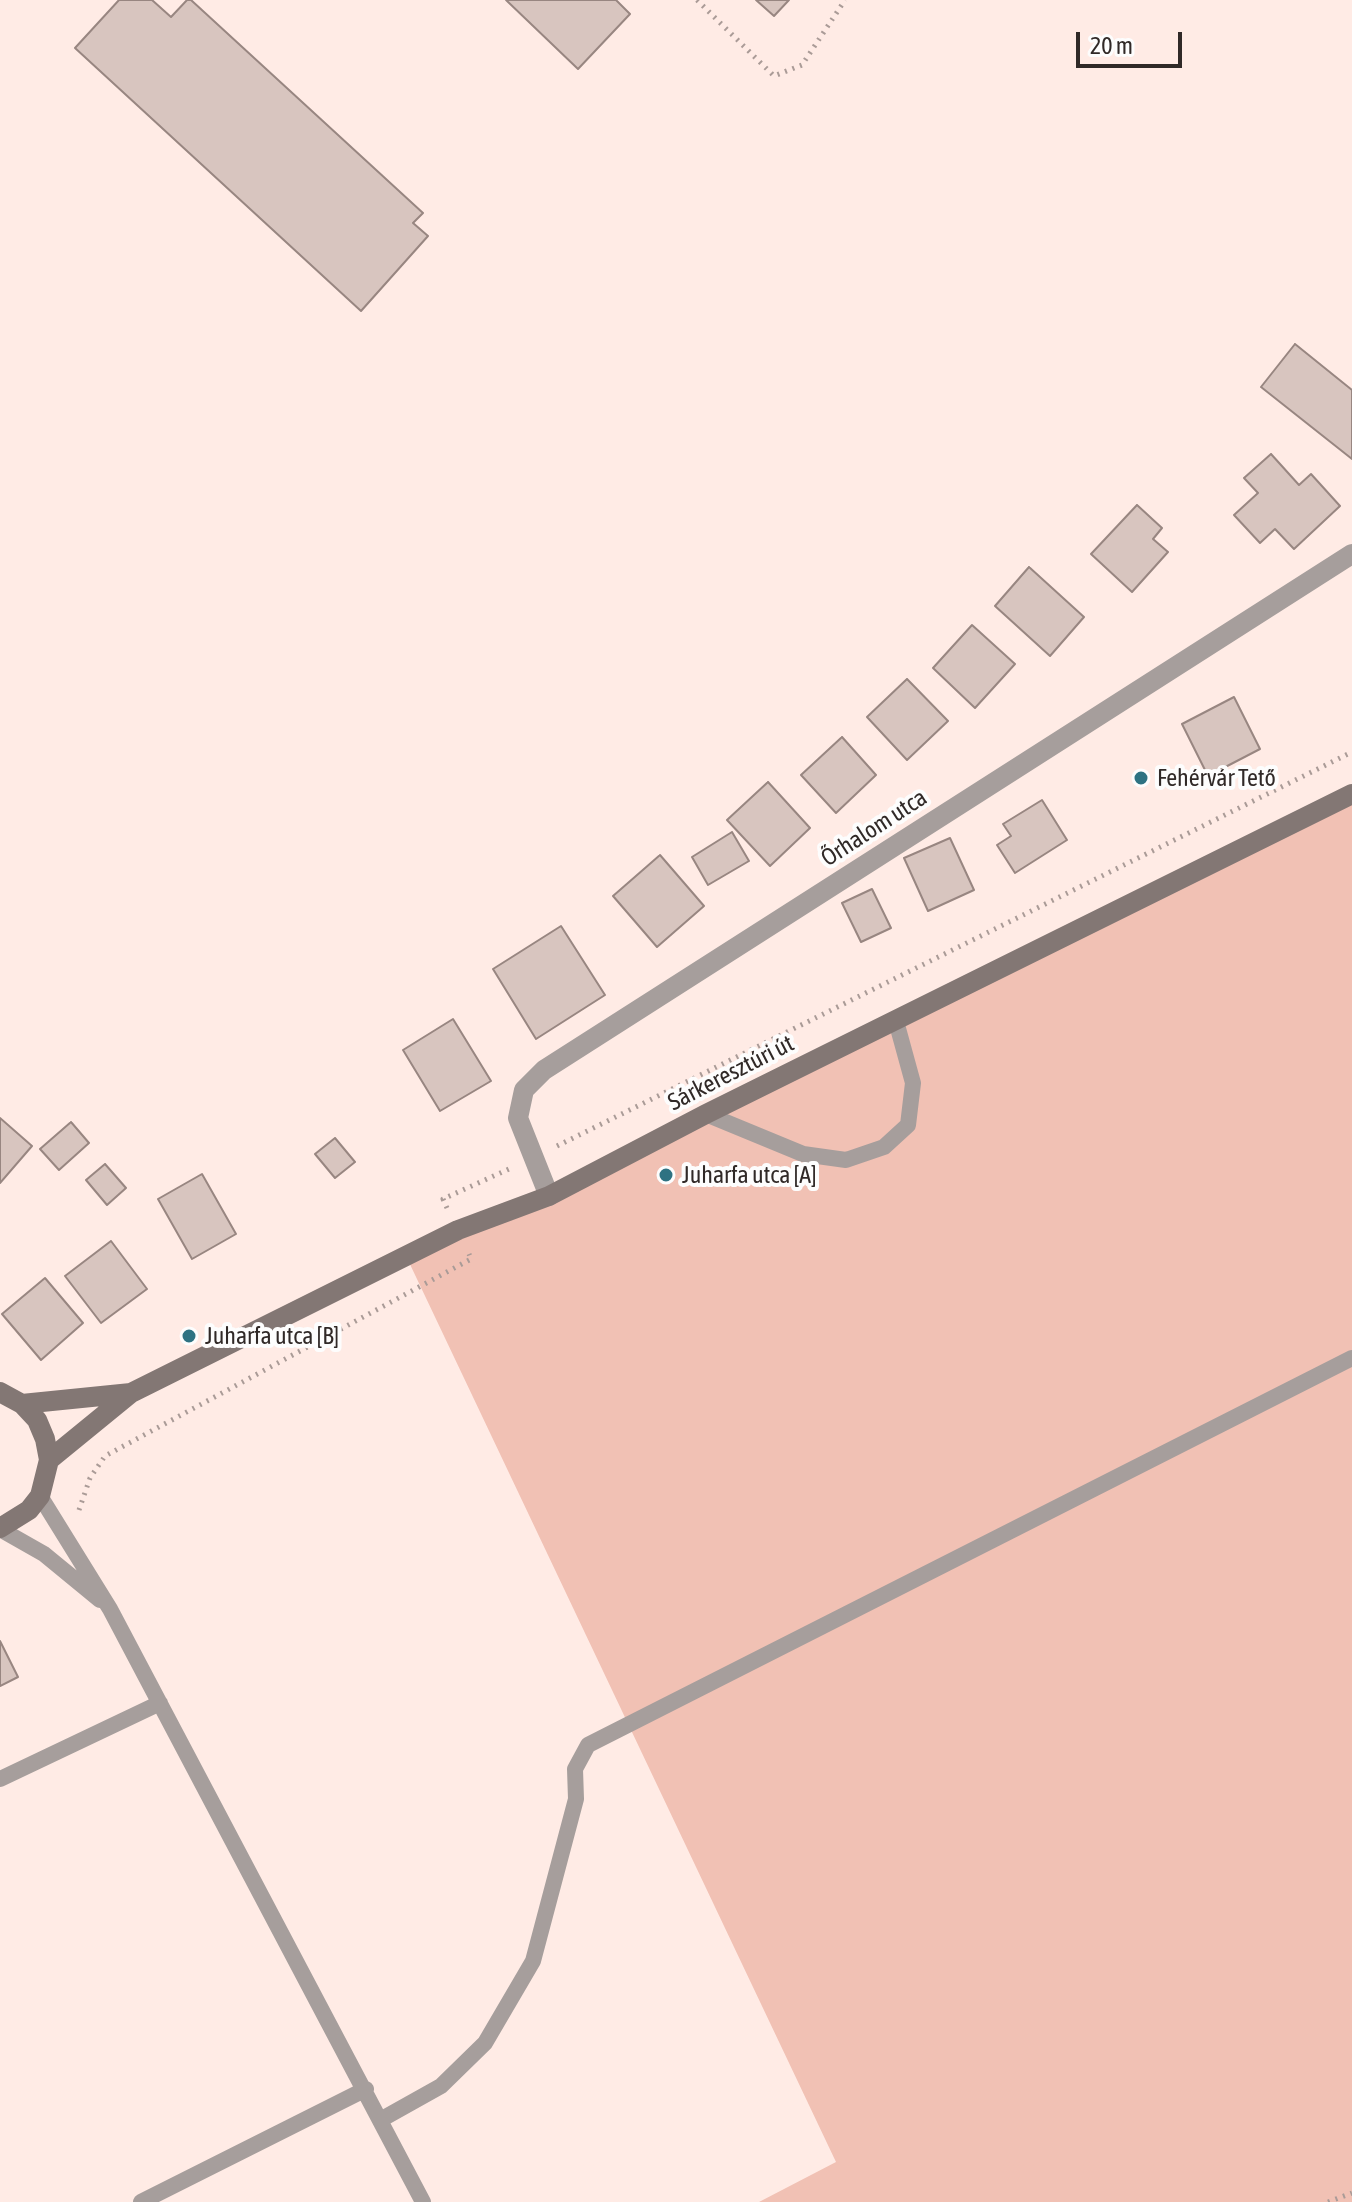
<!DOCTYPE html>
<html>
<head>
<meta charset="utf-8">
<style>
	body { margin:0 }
	#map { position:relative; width:1352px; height:2202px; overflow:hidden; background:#ffebe5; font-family:"Asap Condensed",sans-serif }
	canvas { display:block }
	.scale { position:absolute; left:1076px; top:32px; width:106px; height:36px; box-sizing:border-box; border:4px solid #302927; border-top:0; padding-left:10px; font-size:24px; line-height:28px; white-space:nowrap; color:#302927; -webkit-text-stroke:6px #fdfdfd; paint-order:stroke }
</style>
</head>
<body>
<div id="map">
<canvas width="1352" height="2202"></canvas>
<div class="scale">20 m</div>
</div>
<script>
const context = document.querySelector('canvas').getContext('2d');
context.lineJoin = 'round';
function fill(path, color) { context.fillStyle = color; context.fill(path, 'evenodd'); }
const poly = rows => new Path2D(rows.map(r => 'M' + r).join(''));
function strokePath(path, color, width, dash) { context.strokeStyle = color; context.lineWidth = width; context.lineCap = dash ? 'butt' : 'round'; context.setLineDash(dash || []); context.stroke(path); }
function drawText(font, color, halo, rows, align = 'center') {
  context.font = font + ' "Asap Condensed",sans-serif'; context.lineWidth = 8; context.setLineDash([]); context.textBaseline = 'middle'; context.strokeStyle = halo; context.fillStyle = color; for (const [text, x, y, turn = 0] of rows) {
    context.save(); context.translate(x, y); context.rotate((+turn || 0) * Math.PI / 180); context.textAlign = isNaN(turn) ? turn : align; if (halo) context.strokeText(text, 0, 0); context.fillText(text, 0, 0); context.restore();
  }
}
fill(poly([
	[1352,803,1352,2202,759,2202,836,2162,407,1258]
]), '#f1c1b4');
const building = poly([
	[119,0,152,0,171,17,187,0,191,0,423,213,413,223,428,236,361,311,75,48,119,0],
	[506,0,616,0,630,14,578,69,506,0],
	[756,0,789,0,774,16,756,0],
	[1295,344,1352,390,1352,459,1261,387,1295,344],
	[1271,454,1299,485,1311,474,1340,506,1294,549,1275,529,1260,543,1234,515,1258,493,1244,478,1271,454],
	[1137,505,1162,528,1153,539,1168,552,1132,592,1091,554,1137,505],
	[1029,567,1084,617,1050,656,995,606,1029,567],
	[972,625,1015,664,975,708,933,668,972,625],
	[907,679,948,721,907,760,867,717,907,679],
	[1234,697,1260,749,1208,776,1182,724,1234,697],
	[842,737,876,775,836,813,801,775,842,737],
	[768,782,810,828,770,866,727,820,768,782],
	[1042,800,1067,840,1015,873,997,845,1011,836,1003,824,1042,800],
	[732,832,749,861,708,885,692,857,732,832],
	[950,838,974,890,928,911,904,858,950,838],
	[660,855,704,906,657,947,613,896,660,855],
	[872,889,891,928,861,942,842,903,872,889],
	[561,926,605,995,536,1039,493,969,561,926],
	[453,1019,491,1081,440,1111,403,1050,453,1019],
	[0,1118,32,1146,0,1183,0,1118],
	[71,1122,89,1143,59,1170,40,1149,71,1122],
	[335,1138,355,1162,335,1178,315,1154,335,1138],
	[105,1164,126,1188,107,1205,86,1180,105,1164],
	[202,1174,236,1234,192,1259,158,1199,202,1174],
	[111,1241,147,1289,101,1323,65,1276,111,1241],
	[45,1278,83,1323,41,1360,2,1314,45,1278],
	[0,1641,18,1677,0,1686,0,1641]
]);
fill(building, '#d8c5bf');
strokePath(building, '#988681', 2);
strokePath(poly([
	[697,0,774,76,802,65,845,0],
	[557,1146,1352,752],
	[447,1208,443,1199,509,1169],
	[79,1510,90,1478,105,1456,471,1259,469,1254],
	[1328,2202,1352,2193]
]), '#aa9b97', 5, [2, 6]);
strokePath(poly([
	[706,1114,803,1154,846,1160,884,1147,908,1125,913,1083,896,1021],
	[40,1496,110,1609,423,2202],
	[0,1529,44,1554,100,1600],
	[0,1779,160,1703],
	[382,2119,441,2086,485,2043,533,1961,576,1799,575,1769,588,1745,1352,1358],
	[141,2202,366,2089]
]), '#a69e9c', 16);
strokePath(poly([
	[549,1196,518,1118,524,1090,544,1070,1352,554]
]), '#a69e9c', 20);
strokePath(poly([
	[0,1392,22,1404,37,1420,45,1439,49,1460,40,1496,29,1510,0,1528],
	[22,1404,131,1393],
	[49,1460,131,1393,458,1230,549,1196,706,1114,1352,794]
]), '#837774', 20);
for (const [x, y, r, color] of [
	[1141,778,8,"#2e7282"],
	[666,1175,8,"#2e7282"],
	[189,1336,8,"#2e7282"]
]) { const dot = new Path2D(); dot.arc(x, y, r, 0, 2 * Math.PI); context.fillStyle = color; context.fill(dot); strokePath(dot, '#fdfdfd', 3); }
drawText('24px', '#302927', '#fdfdfd', [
	["Fehérvár Tető",1157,778],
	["Juharfa utca [A]",682,1175],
	["Juharfa utca [B]",205,1336]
], 'left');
drawText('24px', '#302927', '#fdfdfd', [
	["Őrhalom utca",874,828,-33],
	["Sárkeresztúri út",731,1073,-27]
]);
</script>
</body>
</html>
